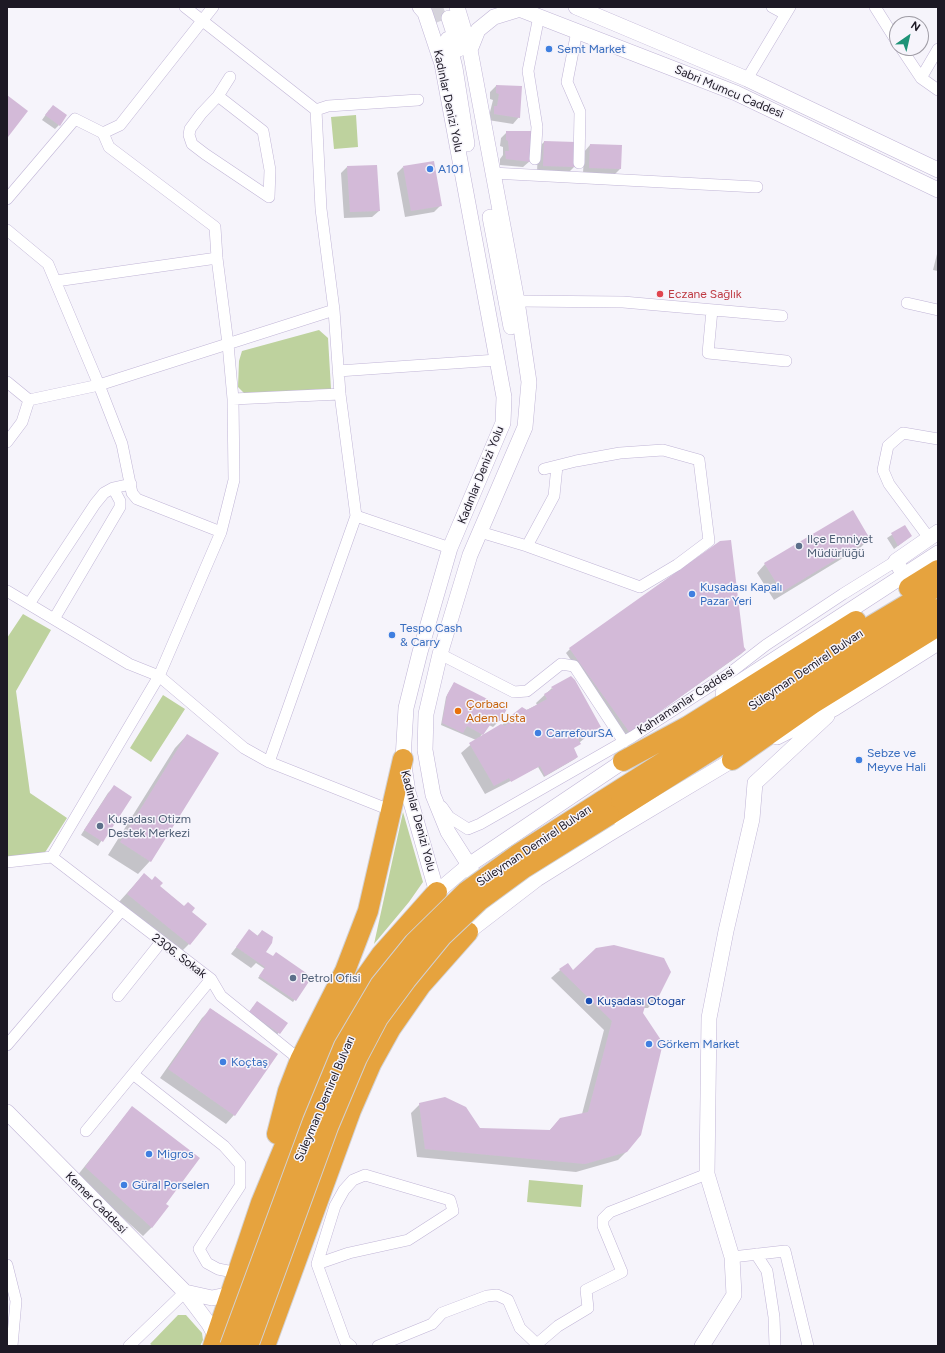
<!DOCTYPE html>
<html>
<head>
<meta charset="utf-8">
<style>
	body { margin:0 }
	#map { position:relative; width:945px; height:1353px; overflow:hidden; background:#f6f4fb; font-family:Figtree,sans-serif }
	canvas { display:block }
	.frame { position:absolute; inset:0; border:8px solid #1d1925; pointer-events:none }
	.north { position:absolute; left:889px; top:16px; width:40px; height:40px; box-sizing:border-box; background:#f6f4fb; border:1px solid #9f9ca5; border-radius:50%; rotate:34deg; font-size:11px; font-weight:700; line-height:16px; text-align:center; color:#1d1925 }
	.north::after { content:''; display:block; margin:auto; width:14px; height:18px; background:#1e9377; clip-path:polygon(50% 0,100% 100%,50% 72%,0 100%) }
</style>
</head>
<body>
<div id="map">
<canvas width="945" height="1353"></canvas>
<div class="frame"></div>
<div class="north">N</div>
</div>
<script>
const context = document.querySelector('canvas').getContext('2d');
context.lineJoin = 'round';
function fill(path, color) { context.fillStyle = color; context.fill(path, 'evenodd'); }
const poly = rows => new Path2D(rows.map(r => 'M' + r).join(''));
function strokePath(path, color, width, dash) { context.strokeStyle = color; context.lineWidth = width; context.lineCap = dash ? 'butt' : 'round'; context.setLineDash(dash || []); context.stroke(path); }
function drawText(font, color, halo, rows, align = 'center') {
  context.font = font + ' Figtree,sans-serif'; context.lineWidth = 3; context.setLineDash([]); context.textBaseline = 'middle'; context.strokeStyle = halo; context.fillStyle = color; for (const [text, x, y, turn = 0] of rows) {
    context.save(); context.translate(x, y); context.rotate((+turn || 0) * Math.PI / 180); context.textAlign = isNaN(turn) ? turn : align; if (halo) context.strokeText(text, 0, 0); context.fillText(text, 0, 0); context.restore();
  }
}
fill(poly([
	[356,115,358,147,334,149,331,117],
	[319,330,328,338,331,389,245,394,238,387,239,361,242,351],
	[23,614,51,630,16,691,30,793,67,818,44,854,7,858,7,638],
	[163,695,185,709,151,762,130,748],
	[403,812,423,882,409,902,374,944],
	[529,1180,583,1185,581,1207,527,1202],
	[178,1315,186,1315,202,1333,203,1340,200,1346,153,1346,150,1344]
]), '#bed29e');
fill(poly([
	[496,86,519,117,513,124,488,120,493,100,490,99,490,92],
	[49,110,59,125,55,129,42,120],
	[507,132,530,161,523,167,500,165,500,159,503,155,503,147,500,146,501,138],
	[544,142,574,167,568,173,537,172,538,148],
	[590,145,621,146,620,169,614,175,583,174,584,152],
	[347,167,379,211,372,217,344,218,341,173],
	[403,167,441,205,434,212,405,217,397,173],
	[938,250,938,271,933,270],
	[905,526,911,536,894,549,887,538],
	[869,539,861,547,774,600,757,573,765,564],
	[743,647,745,650,741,654,625,736,566,653,570,649],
	[454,683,500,720,493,727,489,725,480,737,502,725,509,718,537,705,536,703,552,688,599,726,573,748,577,757,575,759,544,777,538,767,485,794,461,753,476,740,441,725,446,697],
	[187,735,150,861,138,874,108,855,175,748],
	[114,787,130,797,98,846,81,835,108,793],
	[144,874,191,912,189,944,181,952,119,902],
	[249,931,257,936,262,931,262,956,311,977,293,1002,258,978,265,969,256,963,251,968,231,954],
	[567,964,573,971,656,999,648,1008,644,1008,642,1013,627,1151,618,1160,576,1172,417,1157,411,1113,420,1104,480,1129,549,1131,560,1119,582,1114,604,1030,551,978],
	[257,1002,287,1023,275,1037,246,1016],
	[211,1009,276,1055,234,1115,226,1124,160,1078,202,1018],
	[132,1107,164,1204,152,1227,143,1236,77,1176]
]), '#0003');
fill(poly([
	[496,85,522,86,520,118,494,114,494,106,497,106,499,94,496,93],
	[7,95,28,111,8,137,7,136],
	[53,105,67,115,60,126,45,115],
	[506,131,533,131,531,162,506,159,505,151,509,151,508,141,506,140],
	[544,141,576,142,575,167,543,166],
	[590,144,622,145,621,169,589,168],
	[434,161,442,206,411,211,403,166],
	[377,165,380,211,350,212,347,166],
	[853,510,870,539,782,592,764,563],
	[905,525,912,536,898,546,891,533],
	[731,540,744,647,746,650,630,733,569,648,720,541],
	[571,676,575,680,601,727,578,739,581,744,574,748,578,757,545,776,540,766,511,782,509,778,494,786,469,743,501,724,505,726,510,721,508,718,522,707,527,710,547,699,544,694,553,689,551,687],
	[454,682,507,709,500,721,495,718,483,735,467,726,463,733,442,723,447,695],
	[187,734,219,753,151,862,120,842],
	[114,785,132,797,103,842,84,830],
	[144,873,152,880,155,876,163,883,160,886,184,906,188,902,195,908,192,912,207,924,190,945,127,894],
	[249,929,258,936,262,930,273,937,272,943,266,952,273,956,276,952,312,977,296,1001,259,976,265,967,236,947],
	[614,945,664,958,671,972,657,1000,647,1000,643,1013,663,1043,641,1135,627,1152,585,1164,425,1149,419,1103,445,1097,466,1107,480,1128,550,1130,560,1118,588,1112,612,1021,559,969,568,963,573,970,596,948],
	[257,1001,288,1023,280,1034,249,1012],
	[210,1008,278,1054,235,1116,168,1069],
	[132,1106,200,1158,166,1204,169,1206,152,1228,85,1167]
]), '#d3bad8');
strokePath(poly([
	[435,7,441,22]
]), '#d5d3db', 15, [15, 8]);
const street = poly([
	[185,7,316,110,321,209,334,310,340,394,356,516,450,548],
	[772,7,785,14],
	[875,7,897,42],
	[577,31,567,82,580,112,579,163],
	[901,48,921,78,938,90],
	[921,78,938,49],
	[747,79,790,7],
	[218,96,263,131,270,170,269,197,205,154,192,144,189,135,190,129,201,114,218,96,230,77],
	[316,110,328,106,418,100],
	[535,159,537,127,528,71,539,16],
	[492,173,757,187],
	[7,199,75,119,103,133,120,125,213,7],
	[7,230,48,264,99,385,122,444,132,493,137,499,221,532],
	[56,281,217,258],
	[517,301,623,302,782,316],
	[907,303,938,310],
	[712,310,708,353,786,361],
	[338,371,497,360],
	[7,382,29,400,22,422,7,442],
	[233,399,340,394],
	[29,400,99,385,334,310],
	[480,532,527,546,640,587,677,565,709,541,699,460,663,450,620,453,576,461,544,469],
	[929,538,889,484,883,470,888,446,903,433,938,439],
	[527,546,554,496,557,466],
	[7,591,129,664,159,676,244,748,269,762,390,810],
	[29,604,95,504,104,493,113,488,131,484],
	[54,619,120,507,120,501,113,488],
	[440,654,514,692,527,691,561,664,574,666,624,742],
	[269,762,356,516],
	[442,807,449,817,468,829,480,824,632,737,726,676,766,645,843,594,896,561],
	[52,857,211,979,221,996,300,1060],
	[7,862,52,857,159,676,221,532,234,480,233,399,228,344,217,258,215,227,109,147,103,133],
	[118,996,161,942],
	[7,1045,121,911],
	[133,1074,224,1146,240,1164,240,1186,199,1249,207,1263,218,1269,238,1273],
	[86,1131,211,979],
	[756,1254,767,1271,774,1317,775,1346],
	[732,1257,785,1251,808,1346],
	[317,1264,349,1253,408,1240,453,1211,450,1200,365,1175,353,1180,344,1190,335,1206,317,1264,345,1341,351,1346],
	[7,1265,16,1301,12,1346],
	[537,1344,558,1326,588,1308,586,1290,622,1272,603,1226,603,1219,610,1212,707,1174],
	[129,1346,185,1292],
	[378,1346,432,1324,442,1313,487,1296,497,1295,508,1300,520,1328,539,1346]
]);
const secondary = poly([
	[420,7,425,13,442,64,504,397,503,423,450,548,420,652,406,708,403,759,408,792,440,903],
	[457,7,470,50,517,301,529,382,525,427,470,555,440,654,426,714,425,750,433,795,448,832,469,865,481,892],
	[514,7,736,93,938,190],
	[576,7,747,79,938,170],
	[449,18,459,49],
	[448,39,455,68,467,144],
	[470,50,478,30,494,17,520,9],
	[490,217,511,327],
	[903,574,896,561,938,532],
	[723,693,938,553],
	[777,737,835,708,938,643],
	[437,892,469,865,631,756],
	[459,928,468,932,537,879,609,834,741,755],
	[7,1112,185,1292,209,1324,216,1337],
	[185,1292,212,1298,231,1294],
	[702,1346,734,1295,732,1257,707,1174,709,1018,726,931,752,819,755,783,827,716]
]);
const highway = poly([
	[909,588,938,570],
	[732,760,812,704,938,626],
	[623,761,688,726,856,621],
	[602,801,785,685,871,626,938,586],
	[609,815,876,646,938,609],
	[277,1134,288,1091,300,1060,345,971,368,911,403,759],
	[213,1346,261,1203,331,1034,350,999,381,955,437,892],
	[265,1346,351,1110,371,1064,391,1028,421,985,468,932]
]);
strokePath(street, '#c0b5d6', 12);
strokePath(secondary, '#c0b5d6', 16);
strokePath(highway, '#d2d1d3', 22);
strokePath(street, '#fff', 11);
strokePath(secondary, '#fff', 15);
strokePath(highway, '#e6a33e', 20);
const highwayBridge = poly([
	[230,1346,313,1121,344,1046,380,985,414,943,467,891,517,855,602,801],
	[248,1346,328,1127,357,1058,378,1018,406,980,442,936,479,901,524,868,609,815]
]);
strokePath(highwayBridge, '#d2d1d3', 22, []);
strokePath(highwayBridge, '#e6a33e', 20);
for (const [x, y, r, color] of [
	[549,49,4,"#3f7fe0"],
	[430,169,4,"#3f7fe0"],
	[660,294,4,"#e0444e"],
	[799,546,4,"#5c6f8a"],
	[692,594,4,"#3f7fe0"],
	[392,635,4,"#3f7fe0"],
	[458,711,4,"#e8710a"],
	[538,733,4,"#3f7fe0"],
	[859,760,4,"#3f7fe0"],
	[100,826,4,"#5c6f8a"],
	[293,978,4,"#5c6f8a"],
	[589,1001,4,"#1a4fb4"],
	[649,1044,4,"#3f7fe0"],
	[223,1062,4,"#3f7fe0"],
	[149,1154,4,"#3f7fe0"],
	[124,1185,4,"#3f7fe0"]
]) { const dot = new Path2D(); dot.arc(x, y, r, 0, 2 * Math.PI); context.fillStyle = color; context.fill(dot); strokePath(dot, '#f6f4fb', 1.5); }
drawText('12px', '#366cbe', '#f6f4fb', [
	["Semt Market",557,49],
	["A101",438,169],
	["Kuşadası Kapalı",700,587],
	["Pazar Yeri",700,601],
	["Tespo Cash",400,628],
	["& Carry",400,642],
	["CarrefourSA",546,733],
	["Sebze ve",867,753],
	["Meyve Hali",867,767],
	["Görkem Market",657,1044],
	["Koçtaş",231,1062],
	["Migros",157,1154],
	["Güral Porselen",132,1185]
], 'left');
drawText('12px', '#1d1925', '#f6f4fb', [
	["Sabri Mumcu Caddesi",729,92,23],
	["Kadınlar Denizi Yolu",448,101,78],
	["Kadınlar Denizi Yolu",481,475,-68],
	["Süleyman Demirel Bulvarı",806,670,-34],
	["Kahramanlar Caddesi",686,701,-33],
	["Kadınlar Denizi Yolu",418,821,75],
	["Süleyman Demirel Bulvarı",534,846,-34],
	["2306. Sokak",179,956,37],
	["Süleyman Demirel Bulvarı",325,1099,-67],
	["Kemer Caddesi",96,1203,45]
]);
drawText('12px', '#be3a42', '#f6f4fb', [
	["Eczane Sağlık",668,294]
], 'left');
drawText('12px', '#4e5e75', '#f6f4fb', [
	["Ilçe Emniyet",807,539],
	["Müdürlüğü",807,553],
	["Kuşadası Otizm",108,819],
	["Destek Merkezi",108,833],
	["Petrol Ofisi",301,978]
], 'left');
drawText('12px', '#c56008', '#f6f4fb', [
	["Çorbacı",466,704],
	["Adem Usta",466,718]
], 'left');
drawText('12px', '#164399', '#f6f4fb', [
	["Kuşadası Otogar",597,1001]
], 'left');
</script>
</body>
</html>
